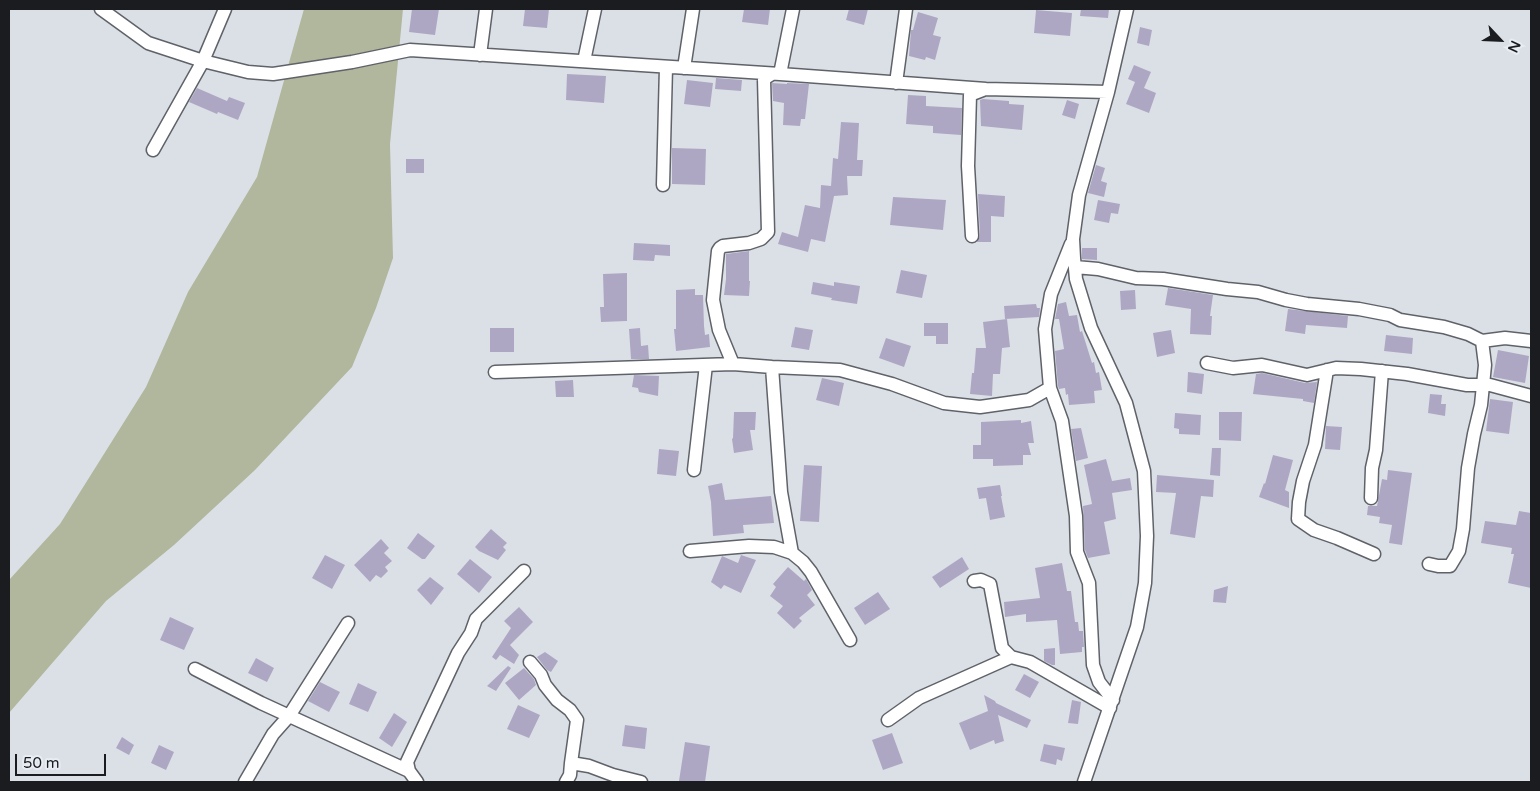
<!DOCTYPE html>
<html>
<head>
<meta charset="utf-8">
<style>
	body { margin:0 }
	#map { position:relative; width:1540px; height:791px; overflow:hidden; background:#dbe0e7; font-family:"Varela Round",sans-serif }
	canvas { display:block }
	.frame { position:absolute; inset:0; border:10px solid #1a1c1f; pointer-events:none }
	.north { position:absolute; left:1475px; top:15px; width:50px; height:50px; -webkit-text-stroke:4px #e8edf4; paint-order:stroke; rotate:115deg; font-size:14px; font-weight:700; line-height:20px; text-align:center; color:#1a1c1f }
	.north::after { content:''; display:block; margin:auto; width:18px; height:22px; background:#1a1c1f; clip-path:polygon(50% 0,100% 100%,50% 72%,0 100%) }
	.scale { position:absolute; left:15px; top:754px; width:91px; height:22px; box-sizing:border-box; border:2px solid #1a1c1f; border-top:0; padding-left:6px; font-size:15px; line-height:18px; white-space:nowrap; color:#1a1c1f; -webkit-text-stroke:4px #e8edf4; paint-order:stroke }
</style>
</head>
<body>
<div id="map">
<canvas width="1540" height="791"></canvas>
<div class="frame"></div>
<div class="north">N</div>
<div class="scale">50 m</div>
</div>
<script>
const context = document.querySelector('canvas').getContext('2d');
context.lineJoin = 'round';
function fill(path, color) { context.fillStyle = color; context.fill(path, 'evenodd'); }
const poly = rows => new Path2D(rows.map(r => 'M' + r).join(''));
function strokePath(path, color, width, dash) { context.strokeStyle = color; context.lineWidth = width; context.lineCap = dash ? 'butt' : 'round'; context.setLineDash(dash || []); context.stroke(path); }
fill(poly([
	[304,9,403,9,390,144,393,258,376,308,352,367,255,470,174,545,106,601,9,713,9,580,60,524,146,387,188,292,257,177]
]), '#b1b79c');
fill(poly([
	[412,9,439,9,435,35,409,32],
	[525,9,549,9,547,28,523,26],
	[744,9,770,9,768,25,742,22],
	[849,9,868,9,864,25,846,20],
	[1081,9,1109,9,1108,18,1080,16],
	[1036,10,1072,13,1070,36,1034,33],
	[918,12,938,18,933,35,941,37,935,60,926,57,925,60,909,56,911,30,913,30],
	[1140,27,1152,30,1149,46,1137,43],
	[1134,65,1151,72,1144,88,1156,93,1149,113,1126,104,1135,82,1128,79],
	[567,74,606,76,604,103,566,100],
	[716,78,742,80,741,91,715,89],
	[687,80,713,83,710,107,684,104],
	[772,83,787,84,787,83,809,84,805,119,801,119,800,126,783,125,784,103,773,101],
	[197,88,227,101,229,97,245,103,238,120,218,112,217,114,189,102],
	[908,95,926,96,926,106,962,108,961,135,933,133,933,126,906,124],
	[983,99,1009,101,1009,104,1024,105,1022,130,981,126,980,100],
	[1067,100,1079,104,1075,119,1062,115],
	[841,122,859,123,857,160,863,160,862,176,847,176,848,195,834,196,825,242,811,239,808,252,778,244,782,232,798,237,805,205,820,208,821,185,831,186,833,158,838,159],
	[672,148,706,149,705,185,672,184],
	[406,159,424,159,424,173,406,173],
	[1096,165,1105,168,1101,181,1107,183,1104,197,1088,193],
	[978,194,1005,196,1004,217,991,216,991,242,977,242,980,236],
	[893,197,946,200,943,230,890,225],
	[1098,200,1120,204,1118,214,1111,213,1109,223,1094,220],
	[634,243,670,245,670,256,655,255,654,261,633,260],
	[1082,248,1097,248,1097,260,1082,259],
	[749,251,749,281,750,281,749,296,724,295,726,279,726,254],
	[901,270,927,275,922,298,896,293],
	[627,273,627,321,601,322,600,307,604,307,603,274],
	[813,282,834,286,834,282,860,286,857,304,831,300,832,298,811,294],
	[1168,288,1213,295,1210,316,1212,316,1211,335,1190,334,1191,309,1165,305],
	[695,289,695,295,703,295,704,326,705,335,709,334,710,347,676,351,674,329,676,329,676,290],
	[1135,290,1136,309,1121,310,1120,291],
	[1066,302,1069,316,1077,315,1080,332,1082,331,1092,363,1094,362,1096,373,1099,372,1102,390,1094,391,1095,403,1069,405,1068,394,1066,395,1065,388,1059,389,1058,386,1055,351,1064,349,1059,319,1055,319,1058,304],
	[1036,304,1037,308,1040,308,1039,317,1005,319,1004,306],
	[1288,309,1348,316,1347,328,1306,325,1305,334,1285,331],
	[1007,319,1010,347,1002,348,1000,374,993,374,992,396,970,394,972,373,974,373,976,348,986,348,983,322],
	[924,323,948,323,948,344,936,344,936,336,924,336],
	[795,327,813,330,809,350,791,347],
	[490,328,514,328,514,352,490,352],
	[640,328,641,346,648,345,649,359,631,359,629,329],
	[1171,330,1175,353,1157,357,1153,333],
	[1386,335,1413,338,1412,354,1384,351],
	[886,338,911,346,904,367,879,358],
	[1498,350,1529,356,1525,383,1493,377],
	[1188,372,1204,374,1202,394,1187,392],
	[1262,373,1305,383,1317,382,1314,403,1303,401,1303,399,1253,394,1256,374],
	[634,375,659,376,658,396,639,392,638,388,632,387],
	[822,378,844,383,839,406,816,400],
	[573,380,574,397,556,397,555,381],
	[1430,394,1442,395,1441,404,1446,404,1445,416,1428,413],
	[1490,399,1513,402,1509,434,1486,431],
	[734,412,756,412,755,430,750,430,753,450,734,453,732,439,733,438],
	[1219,412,1242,412,1241,441,1219,440],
	[1175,413,1201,415,1200,435,1179,434,1179,429,1174,428],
	[1021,420,1021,423,1031,421,1034,443,1028,443,1031,455,1023,455,1023,465,993,466,993,459,973,459,973,445,981,445,981,422],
	[1326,426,1342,427,1340,450,1325,449],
	[1081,428,1088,458,1076,461,1071,429],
	[1212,448,1221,448,1220,476,1210,475],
	[659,449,679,451,676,476,657,474],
	[1273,455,1293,460,1285,490,1289,492,1289,508,1259,497,1264,483,1265,484],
	[1106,459,1112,481,1130,478,1132,490,1112,493,1116,519,1104,522,1110,554,1088,558,1085,550,1083,506,1092,504,1084,465],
	[804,465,822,466,819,522,800,521],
	[1388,470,1412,473,1402,545,1389,543,1392,525,1379,523,1380,517,1367,515,1368,506,1377,506,1382,479,1387,480],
	[1157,475,1214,480,1213,497,1201,496,1195,538,1170,534,1176,493,1156,492],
	[722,483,725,500,771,496,774,523,743,525,744,533,713,536,711,502,708,486],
	[1000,485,1002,496,1001,496,1005,517,990,520,986,498,979,499,977,488],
	[1519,511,1531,513,1531,588,1508,583,1514,554,1511,554,1512,548,1481,543,1485,521,1516,525],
	[491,529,507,543,503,547,506,550,498,560,479,551,475,547],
	[418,533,435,546,425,559,422,559,407,548],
	[381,539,389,548,384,553,392,561,385,567,388,571,381,578,376,575,370,582,354,565],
	[325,555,345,565,332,589,312,578],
	[741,555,756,560,741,593,724,585,721,589,711,582,722,556,738,563],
	[962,557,969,569,940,588,932,577],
	[470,559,492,577,479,593,457,574],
	[1062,563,1067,591,1071,591,1075,622,1078,622,1079,631,1083,631,1084,647,1082,647,1082,652,1060,654,1057,620,1026,622,1026,614,1005,617,1004,602,1040,598,1035,568],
	[788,567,804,581,806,579,812,590,807,595,815,605,799,618,802,621,794,629,777,613,783,606,770,596,776,587,773,584],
	[430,577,444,588,431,605,417,590],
	[1228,586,1226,603,1213,602,1214,590],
	[878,592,890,609,865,625,854,608],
	[519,607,533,622,510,645,519,655,514,664,500,655,496,660,492,657,511,628,504,621],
	[170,617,194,628,184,650,160,640],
	[1055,648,1055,665,1052,665,1044,661,1044,649],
	[545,652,558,661,551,672,547,670,537,657],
	[256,658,274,668,267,682,248,673],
	[508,666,511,668,496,691,487,686],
	[524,668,534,679,536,685,519,700,505,683],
	[1024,674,1039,682,1030,698,1015,690],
	[320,682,340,692,329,712,308,701],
	[358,683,377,692,368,712,349,704],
	[984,695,995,701,996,703,1031,720,1027,728,998,715,1004,741,995,744,994,740,970,750,959,723,988,711],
	[1072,700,1081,702,1078,724,1068,723],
	[518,705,540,715,529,738,507,729],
	[394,713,407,722,392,747,379,738],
	[625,725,647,728,645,749,622,746],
	[892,733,903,763,883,770,872,740],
	[122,737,134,745,129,755,116,748],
	[685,742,710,746,705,782,679,781],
	[1044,744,1065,748,1062,761,1057,759,1056,765,1040,761],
	[159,745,174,752,166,770,151,763]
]), '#aea7c4');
const street = poly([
	[101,9,148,43,203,61,248,72,273,74,352,62,410,50,780,74,986,89,1108,92],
	[480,55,486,9],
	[584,61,595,9],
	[684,68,693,9],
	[780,74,793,9],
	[896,83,906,9],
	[153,150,203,61,225,9],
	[663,185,666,67],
	[972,236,968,166,970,95,983,90],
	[1071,244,1051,294,1045,329,1050,388,1062,421,1076,516,1077,552,1089,583,1093,665,1099,682,1113,700],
	[1075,267,1098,269,1136,278,1163,279,1227,289,1258,292,1286,300,1307,304,1359,309,1390,315,1400,320,1444,327,1468,334,1482,341,1505,338,1531,341],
	[1207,363,1233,368,1262,365,1307,375,1336,368,1361,369,1407,374,1467,385,1490,385,1531,396],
	[733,364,719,330,713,300,718,251,720,248,723,246,749,243,761,239,768,232,764,79,772,74],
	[772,367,781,492,792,553],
	[1327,370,1315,445,1303,481,1299,502,1298,519,1314,530,1337,538,1374,554],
	[495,372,733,364,772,367,840,370,892,384,944,403,980,407,1029,400,1050,388],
	[694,470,706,365],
	[1371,498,1372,468,1376,450,1382,371],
	[690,551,749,546,774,547,792,553,803,562,811,572,850,640],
	[1429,564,1438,566,1450,566,1459,551,1463,529,1468,468,1474,434,1481,405,1485,365,1482,341],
	[974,581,981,580,990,584,1002,648,1011,657,1030,662,1110,708],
	[530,662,541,675,545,685,557,700,570,710,577,720,571,763],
	[195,669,261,703,409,771],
	[888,720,919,698,1011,657],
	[245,782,273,734,289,716,348,623],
	[417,782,409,771,407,762,458,653,471,633,476,619,524,571],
	[566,782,570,775,571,763,589,766,613,775,641,782],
	[1084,782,1137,627,1145,583,1147,536,1144,471,1126,403,1091,328,1076,279,1074,258,1073,239,1079,195,1108,92,1127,9]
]);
strokePath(street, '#5f6269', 15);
strokePath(street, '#fff', 12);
</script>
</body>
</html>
